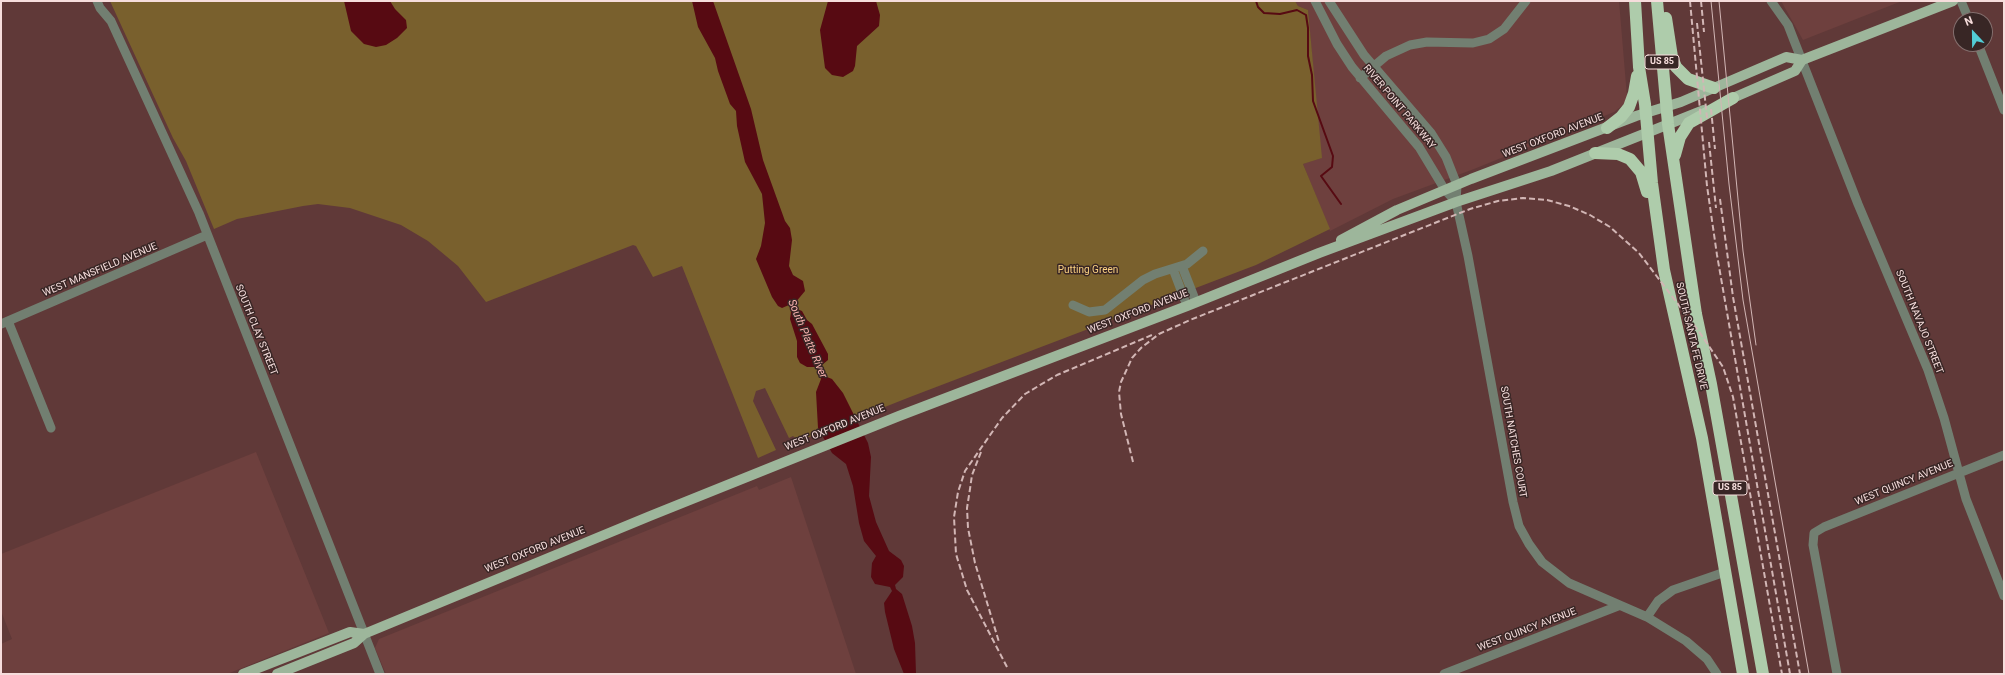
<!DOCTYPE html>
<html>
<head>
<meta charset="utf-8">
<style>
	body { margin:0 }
	#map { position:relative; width:2005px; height:675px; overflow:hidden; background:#603938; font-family:Roboto,sans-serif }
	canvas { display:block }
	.frame { position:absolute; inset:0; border:2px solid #f6dddc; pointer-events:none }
	.north { position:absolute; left:1953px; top:12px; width:40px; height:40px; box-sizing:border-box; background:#382625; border:1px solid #846f6e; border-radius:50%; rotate:338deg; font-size:11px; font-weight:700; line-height:16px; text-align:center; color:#f6dddc }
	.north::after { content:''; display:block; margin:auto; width:14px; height:18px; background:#52ccd5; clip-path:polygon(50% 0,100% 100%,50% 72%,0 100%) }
</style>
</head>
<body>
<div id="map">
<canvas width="2005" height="675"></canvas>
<div class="frame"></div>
<div class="north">N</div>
</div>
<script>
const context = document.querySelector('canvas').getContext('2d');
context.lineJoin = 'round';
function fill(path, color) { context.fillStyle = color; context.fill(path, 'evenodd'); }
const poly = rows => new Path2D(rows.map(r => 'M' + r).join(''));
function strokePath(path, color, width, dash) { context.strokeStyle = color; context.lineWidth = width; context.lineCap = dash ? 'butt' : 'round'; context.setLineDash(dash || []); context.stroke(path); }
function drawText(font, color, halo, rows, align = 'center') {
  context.font = font + ' Roboto,sans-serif'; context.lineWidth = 3; context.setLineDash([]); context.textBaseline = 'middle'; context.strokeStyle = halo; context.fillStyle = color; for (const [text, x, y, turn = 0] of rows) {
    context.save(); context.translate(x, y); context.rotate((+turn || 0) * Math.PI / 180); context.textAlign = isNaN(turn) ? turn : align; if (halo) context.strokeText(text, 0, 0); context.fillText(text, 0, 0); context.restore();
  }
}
fill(poly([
	[1295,1,1619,1,1627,97,1624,104,1614,112,1474,169,1393,199,1330,231,1303,164,1321,158,1308,10,1298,6],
	[1781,1,1902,1,1803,40],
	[256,452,329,633,227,674,1,674,1,644,12,639,1,611,1,554],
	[791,477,856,674,386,674,375,648,379,639,757,486,759,490]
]), '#6e403e');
fill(poly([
	[110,1,1295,1,1298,6,1308,10,1322,158,1303,164,1330,229,1256,265,910,397,799,441,793,436,789,438,765,388,756,391,753,401,776,450,758,458,682,266,653,277,636,246,633,245,486,302,458,266,428,241,401,225,350,208,318,204,303,206,237,219,214,229,186,161,173,138]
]), '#79602d');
fill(poly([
	[344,1,390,1,395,9,406,20,407,28,397,38,386,45,376,47,364,44,351,31],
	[692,1,713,1,751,109,763,160,785,221,790,228,792,240,789,266,793,275,803,281,805,291,795,303,797,309,802,311,807,320,812,324,828,354,828,360,822,365,827,377,832,379,843,393,868,443,871,457,869,496,876,522,889,551,901,560,904,566,903,577,895,585,896,589,902,594,912,626,915,643,916,674,904,674,894,649,885,612,884,603,892,591,890,587,875,584,871,577,872,563,876,556,864,541,859,523,853,486,846,464,832,453,818,428,816,392,821,379,816,367,807,367,800,363,797,357,797,341,790,319,791,312,789,305,782,308,778,306,772,297,756,259,761,246,765,223,762,194,745,162,737,126,736,111,730,104,718,71,715,58,698,27],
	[828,1,876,1,880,15,879,26,857,46,855,66,853,71,843,77,832,75,825,68,820,30]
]), '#570a12');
strokePath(poly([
	[1256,1,1258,7,1264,13,1280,14,1297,10,1306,15,1308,28,1308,56,1312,75,1313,101,1333,156,1332,167,1321,176,1341,204]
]), '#570a12', 2);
strokePath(poly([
	[97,1,100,8,111,21,199,213,380,674],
	[1315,1,1337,44,1352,67,1419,147,1445,190,1456,202],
	[1329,1,1364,55,1431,133,1446,157,1457,185,1456,202,1468,256,1513,502,1519,526,1529,544,1542,562,1569,583,1647,617,1686,641,1707,659,1717,674],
	[1771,1,1788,25,1795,43,1858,204,1928,370,1944,418,1966,499,2004,596],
	[1961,1,1969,20],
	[1978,44,2004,110],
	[1360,78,1386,56,1410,45,1427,42,1473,43,1489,39,1504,29,1526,1],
	[1182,266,1196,302],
	[1173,269,1187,306],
	[1073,305,1089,312,1105,310,1143,280,1155,274,1187,264,1203,251],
	[8,321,51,428],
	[1,324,207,235],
	[1647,617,1658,601,1673,590,1725,572],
	[1444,674,1618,606],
	[1837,674,1813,545,1814,533,1824,527,2004,455]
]), '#727f71', 9);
strokePath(poly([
	[1726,101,1795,71,1802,60],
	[1341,240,1397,210,1471,179,1636,116,1681,102,1786,57,1802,60,1953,1],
	[243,674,350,632,364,634],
	[277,674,354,643,364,634,650,516,899,416,1187,306,1319,253,1456,202,1551,171,1704,110]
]), '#9db69b', 10);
strokePath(poly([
	[1635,1,1639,67,1645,104,1652,183,1664,270,1702,438,1743,674],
	[1657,1,1668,124,1696,314,1711,384,1763,674],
	[1666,18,1672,57,1676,67,1688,79,1714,88],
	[1607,128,1621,117,1629,107,1634,93,1637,76],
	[1595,153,1618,154,1630,159,1641,172,1647,192],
	[1675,155,1680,137,1689,123,1733,98]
]), '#aeccab', 12);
strokePath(poly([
	[1711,1,1729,184,1743,300,1809,674],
	[1719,1,1743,251,1756,345]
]), '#d2b6b5', 1);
strokePath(poly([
	[1690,1,1707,186,1717,255,1790,674],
	[1701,1,1704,32],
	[1697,23,1707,118],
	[1711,109,1715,149],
	[1709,142,1716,208],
	[1720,199,1733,297,1800,674],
	[981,452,972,475,970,489,967,508,968,528,975,563,999,642],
	[1133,462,1121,414,1119,392,1121,382,1132,358,1141,348,1159,334,1190,320,1470,209,1498,201,1523,198,1547,200,1569,206,1590,215,1610,227,1639,253,1700,333,1723,367,1733,397,1782,674],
	[1007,667,967,590,956,554,954,517,958,492,965,471,1002,418,1025,394,1057,375,1152,335]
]), '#d2b6b5', 2, [6, 3]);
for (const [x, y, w] of [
	[1662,62,34],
	[1730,488,34]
]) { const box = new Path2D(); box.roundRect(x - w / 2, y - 7, w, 14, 3); context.fillStyle = '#382625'; context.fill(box); strokePath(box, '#f6dddc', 1); }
drawText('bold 9px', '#f6dddc', null, [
	["US 85",1662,62],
	["US 85",1730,488]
]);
drawText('10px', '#f6dddc', '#382625', [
	["RIVER POINT PARKWAY",1399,107,50],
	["WEST OXFORD AVENUE",1553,136,-21],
	["WEST MANSFIELD AVENUE",100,270,-23],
	["WEST OXFORD AVENUE",1138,312,-21],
	["SOUTH NAVAJO STREET",1919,322,68],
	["SOUTH CLAY STREET",256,330,68],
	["SOUTH SANTA FE DRIVE",1691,336,77],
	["WEST OXFORD AVENUE",835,428,-22],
	["SOUTH NATCHES COURT",1513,442,80],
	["WEST QUINCY AVENUE",1904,483,-22],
	["WEST OXFORD AVENUE",535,550,-22],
	["WEST QUINCY AVENUE",1527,630,-21]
]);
drawText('10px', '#fcd282', '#382625', [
	["Putting Green",1088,270]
]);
drawText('italic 11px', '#fab4b0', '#382625', [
	["South Platte River",807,339,67]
]);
</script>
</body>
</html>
